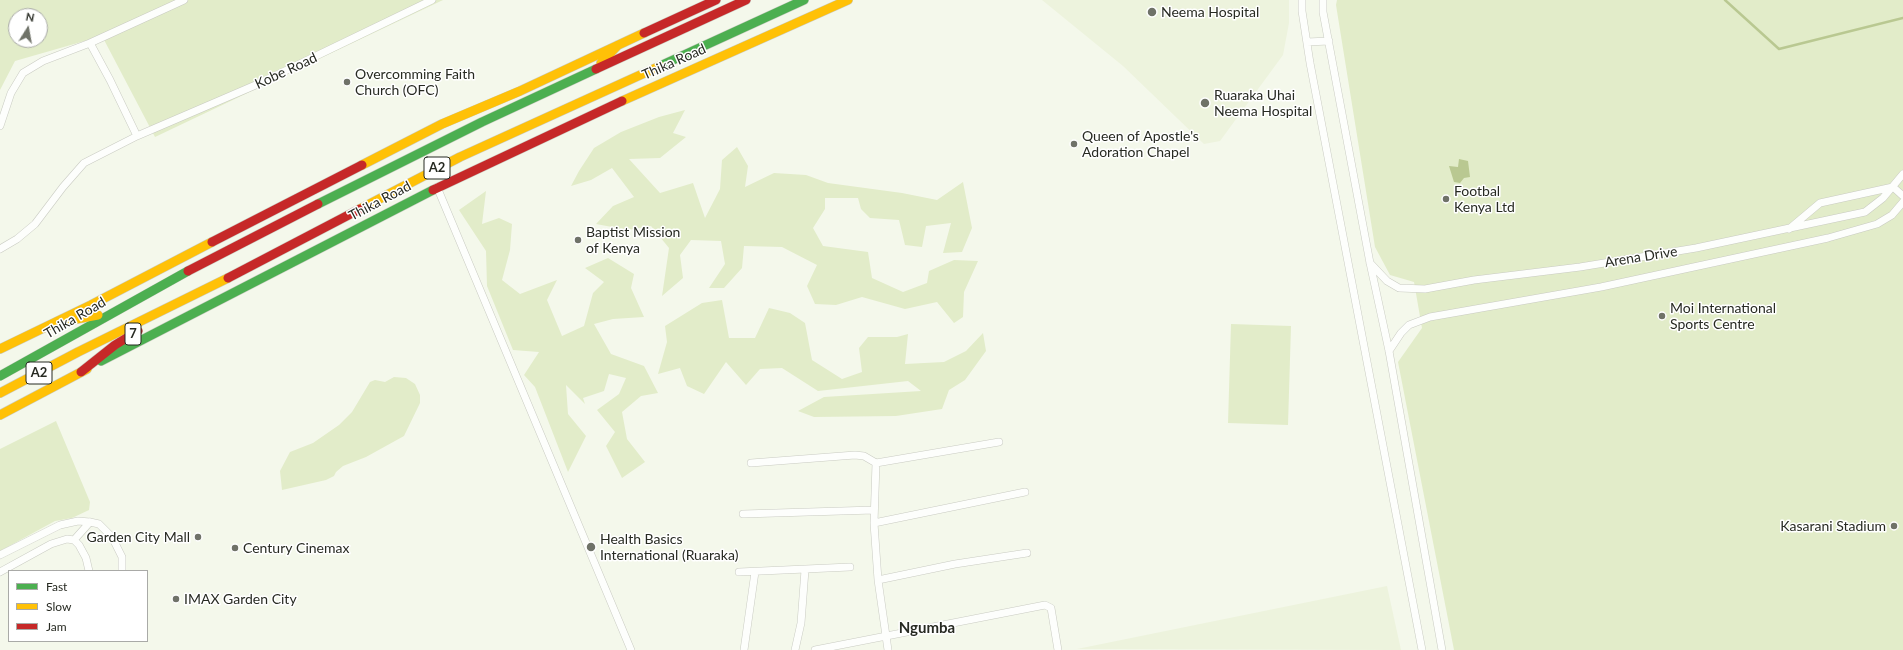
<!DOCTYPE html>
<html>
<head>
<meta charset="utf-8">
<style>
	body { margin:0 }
	#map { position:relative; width:1903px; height:650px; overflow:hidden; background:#f4f8eb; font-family:Lato,sans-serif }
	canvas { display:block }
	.legend { position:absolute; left:8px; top:570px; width:140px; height:72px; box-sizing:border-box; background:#fff; border:1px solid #a9aaa7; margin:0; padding:5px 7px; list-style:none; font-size:12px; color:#272a22 }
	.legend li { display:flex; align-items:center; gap:8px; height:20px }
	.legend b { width:20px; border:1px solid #a9aaa7 }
	.north { position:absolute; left:8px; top:8px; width:40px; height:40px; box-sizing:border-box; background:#fff; border:1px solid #a9aaa7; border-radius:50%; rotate:11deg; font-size:11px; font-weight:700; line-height:16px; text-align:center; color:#272a22 }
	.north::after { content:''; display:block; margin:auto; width:14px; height:18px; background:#6f7268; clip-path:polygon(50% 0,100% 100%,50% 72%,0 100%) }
</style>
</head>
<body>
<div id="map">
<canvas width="1903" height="650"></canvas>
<ul class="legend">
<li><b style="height:5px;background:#4caf50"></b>Fast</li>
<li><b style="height:5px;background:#ffc107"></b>Slow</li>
<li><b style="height:5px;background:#c62828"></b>Jam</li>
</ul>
<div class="north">N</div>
</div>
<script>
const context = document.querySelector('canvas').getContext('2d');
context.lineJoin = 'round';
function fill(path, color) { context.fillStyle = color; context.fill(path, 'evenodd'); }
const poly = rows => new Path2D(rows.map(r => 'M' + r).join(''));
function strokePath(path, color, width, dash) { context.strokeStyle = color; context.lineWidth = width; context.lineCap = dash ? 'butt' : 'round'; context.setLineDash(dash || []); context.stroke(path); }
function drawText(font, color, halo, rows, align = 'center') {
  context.font = font + ' Lato,sans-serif'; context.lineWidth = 3; context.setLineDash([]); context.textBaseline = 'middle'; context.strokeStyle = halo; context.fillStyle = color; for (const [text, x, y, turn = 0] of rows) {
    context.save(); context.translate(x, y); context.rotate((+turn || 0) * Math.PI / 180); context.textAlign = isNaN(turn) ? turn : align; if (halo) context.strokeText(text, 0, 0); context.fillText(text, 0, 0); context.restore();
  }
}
fill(poly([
	[1042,0,1289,0,1289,23,1283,55,1220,141,1204,144,1123,66],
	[1387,586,1401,650,1077,649]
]), '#edf3dd');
fill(poly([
	[0,0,443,0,155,137,102,36,15,61,0,90],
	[16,16,40,16,40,40,16,40],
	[1337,0,1903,0,1903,650,1454,650,1398,362,1422,328,1414,282,1390,275,1375,247,1336,5],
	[685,110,673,133,686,137,660,158,629,159,660,193,693,183,705,218,720,189,722,160,737,147,748,166,745,187,774,173,806,175,828,183,902,193,937,200,963,182,972,228,962,252,943,253,951,223,926,226,922,247,905,245,899,220,870,218,861,209,858,198,825,198,825,209,813,228,823,246,868,252,872,278,903,292,927,283,929,271,954,260,978,261,964,292,963,317,954,323,937,302,905,309,862,297,836,305,815,304,807,286,817,265,782,247,744,246,742,268,724,288,709,288,725,264,721,241,691,240,680,255,683,278,662,296,669,248,651,226,628,230,596,224,613,206,634,197,612,168,591,180,571,186,579,171,594,148,621,132,659,117],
	[486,191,482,224,499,218,512,224,510,250,502,280,520,294,557,280,547,300,562,336,584,326,593,293,604,282,585,268,608,258,634,274,631,288,644,317,613,319,594,324,611,354,644,366,658,393,641,396,622,412,627,439,645,462,622,478,606,446,615,432,597,410,619,394,626,378,609,374,604,391,583,398,585,404,566,385,568,414,586,436,568,472,535,387,524,375,539,352,513,350,487,286,486,251,459,210],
	[722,300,729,338,755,338,769,308,790,313,805,323,812,360,842,379,862,372,859,348,868,337,897,337,908,334,905,364,944,362,966,351,983,333,986,351,965,380,949,390,942,409,896,416,814,417,798,411,824,397,921,391,908,381,818,391,782,368,760,369,746,385,726,362,704,394,687,386,680,368,658,374,667,342,665,326,702,303],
	[1231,324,1291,326,1288,425,1228,423],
	[394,377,406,378,415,384,420,395,420,403,404,436,366,457,343,466,336,472,334,476,326,480,282,490,280,471,290,452,313,443,339,425,352,412,370,382,375,380,385,382],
	[56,421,90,502,89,510,72,518,55,521,0,551,0,449]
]), '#e2ecc9');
fill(poly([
	[1459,159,1468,161,1470,177,1464,178,1460,183,1454,182,1449,166,1458,167]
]), '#b9c891');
strokePath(poly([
	[1725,0,1779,49,1903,18]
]), '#b9c891', 2.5);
const street = poly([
	[1302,0,1302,11,1310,63,1422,650],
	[1323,0,1323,12,1370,263,1389,351,1442,650],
	[1307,42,1329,41],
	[90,43,184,0],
	[0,126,11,93,23,73,43,61,90,43,110,80,137,136,84,163,63,187,35,224,17,239,0,249],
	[137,136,258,84,432,0],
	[437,187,631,650],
	[1789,229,1820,203,1893,187,1903,196],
	[1370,263,1387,281,1399,288,1425,289,1474,280,1580,267,1696,248,1865,212,1883,198,1903,174],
	[1389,351,1401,333,1409,325,1430,317,1601,287,1828,238,1877,224,1892,215,1903,202],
	[751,463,855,455,864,456,876,463,999,442],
	[876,463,874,523,878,580,888,650],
	[743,514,874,510],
	[874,523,1025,492],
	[74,540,90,522],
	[0,555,60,525,78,521,90,522,99,524,112,537,122,557,122,571],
	[0,572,51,544,67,539,74,540,79,545,86,558,89,571],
	[739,572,850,567],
	[878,580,955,564,1027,553],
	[744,650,755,572],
	[795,650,801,623,805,570],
	[815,650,1045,605,1051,608,1058,650]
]);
const fast = poly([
	[660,66,804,0],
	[318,204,482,122,596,69],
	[101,361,433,190],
	[0,376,188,271]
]);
const slow = poly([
	[601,63,618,45],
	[622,101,848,0],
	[362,165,442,124,520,91,644,33],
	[360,209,460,157,660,66],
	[55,323,98,315],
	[0,349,91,305,212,242],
	[0,393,78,352,228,278],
	[0,415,87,369]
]);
const jam = poly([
	[644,33,716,0],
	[596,69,746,0],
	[433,190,622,101],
	[212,242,362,165],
	[188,271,318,204],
	[228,278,360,209],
	[81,372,115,345,138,331]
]);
strokePath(street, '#c9cbc2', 8);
strokePath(fast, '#c9cbc2', 10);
strokePath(slow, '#c9cbc2', 10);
strokePath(jam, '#c9cbc2', 10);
strokePath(street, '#fdfefc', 7);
strokePath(fast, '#4caf50', 9);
strokePath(slow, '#ffc107', 9);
strokePath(jam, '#c62828', 9);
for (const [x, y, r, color] of [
	[1152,12,5,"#6f7268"],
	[347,82,4,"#6f7268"],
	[1205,103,5,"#6f7268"],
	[1074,144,4,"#6f7268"],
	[1446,199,4,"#6f7268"],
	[578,240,4,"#6f7268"],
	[1662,316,4,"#6f7268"],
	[1894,526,4,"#6f7268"],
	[198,537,4,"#6f7268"],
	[591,547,5,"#6f7268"],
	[235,548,4,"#6f7268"],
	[176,599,4,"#6f7268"]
]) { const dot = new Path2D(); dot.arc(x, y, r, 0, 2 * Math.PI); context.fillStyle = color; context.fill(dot); strokePath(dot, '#fff', 1.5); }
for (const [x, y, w] of [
	[437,168,26],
	[133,334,16],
	[39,373,26]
]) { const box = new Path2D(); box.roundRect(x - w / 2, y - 11, w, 22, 3); context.fillStyle = '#fff'; context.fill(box); strokePath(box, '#272a22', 1); }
drawText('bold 13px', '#272a22', null, [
	["A2",437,168],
	["7",133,334],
	["A2",39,373]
]);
drawText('14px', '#272a22', '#fff', [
	["Neema Hospital",1161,12],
	["Overcomming Faith",355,74],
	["Church (OFC)",355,90],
	["Ruaraka Uhai",1214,95],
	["Neema Hospital",1214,111],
	["Queen of Apostle's",1082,136],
	["Adoration Chapel",1082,152],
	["Footbal",1454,191],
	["Kenya Ltd",1454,207],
	["Baptist Mission",586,232],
	["of Kenya",586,248],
	["Moi International",1670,308],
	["Sports Centre",1670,324],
	["Kasarani Stadium",1886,526,"right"],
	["Garden City Mall",190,537,"right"],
	["Health Basics",600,539],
	["International (Ruaraka)",600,555],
	["Century Cinemax",243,548],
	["IMAX Garden City",184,599]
], 'left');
drawText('14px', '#272a22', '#fff', [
	["Thika Road",674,62,-24],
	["Kobe Road",286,71,-25],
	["Thika Road",380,201,-28],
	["Arena Drive",1641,257,-9],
	["Thika Road",75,318,-30]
]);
drawText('bold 15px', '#272a22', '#fff', [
	["Ngumba",927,628]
]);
</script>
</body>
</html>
